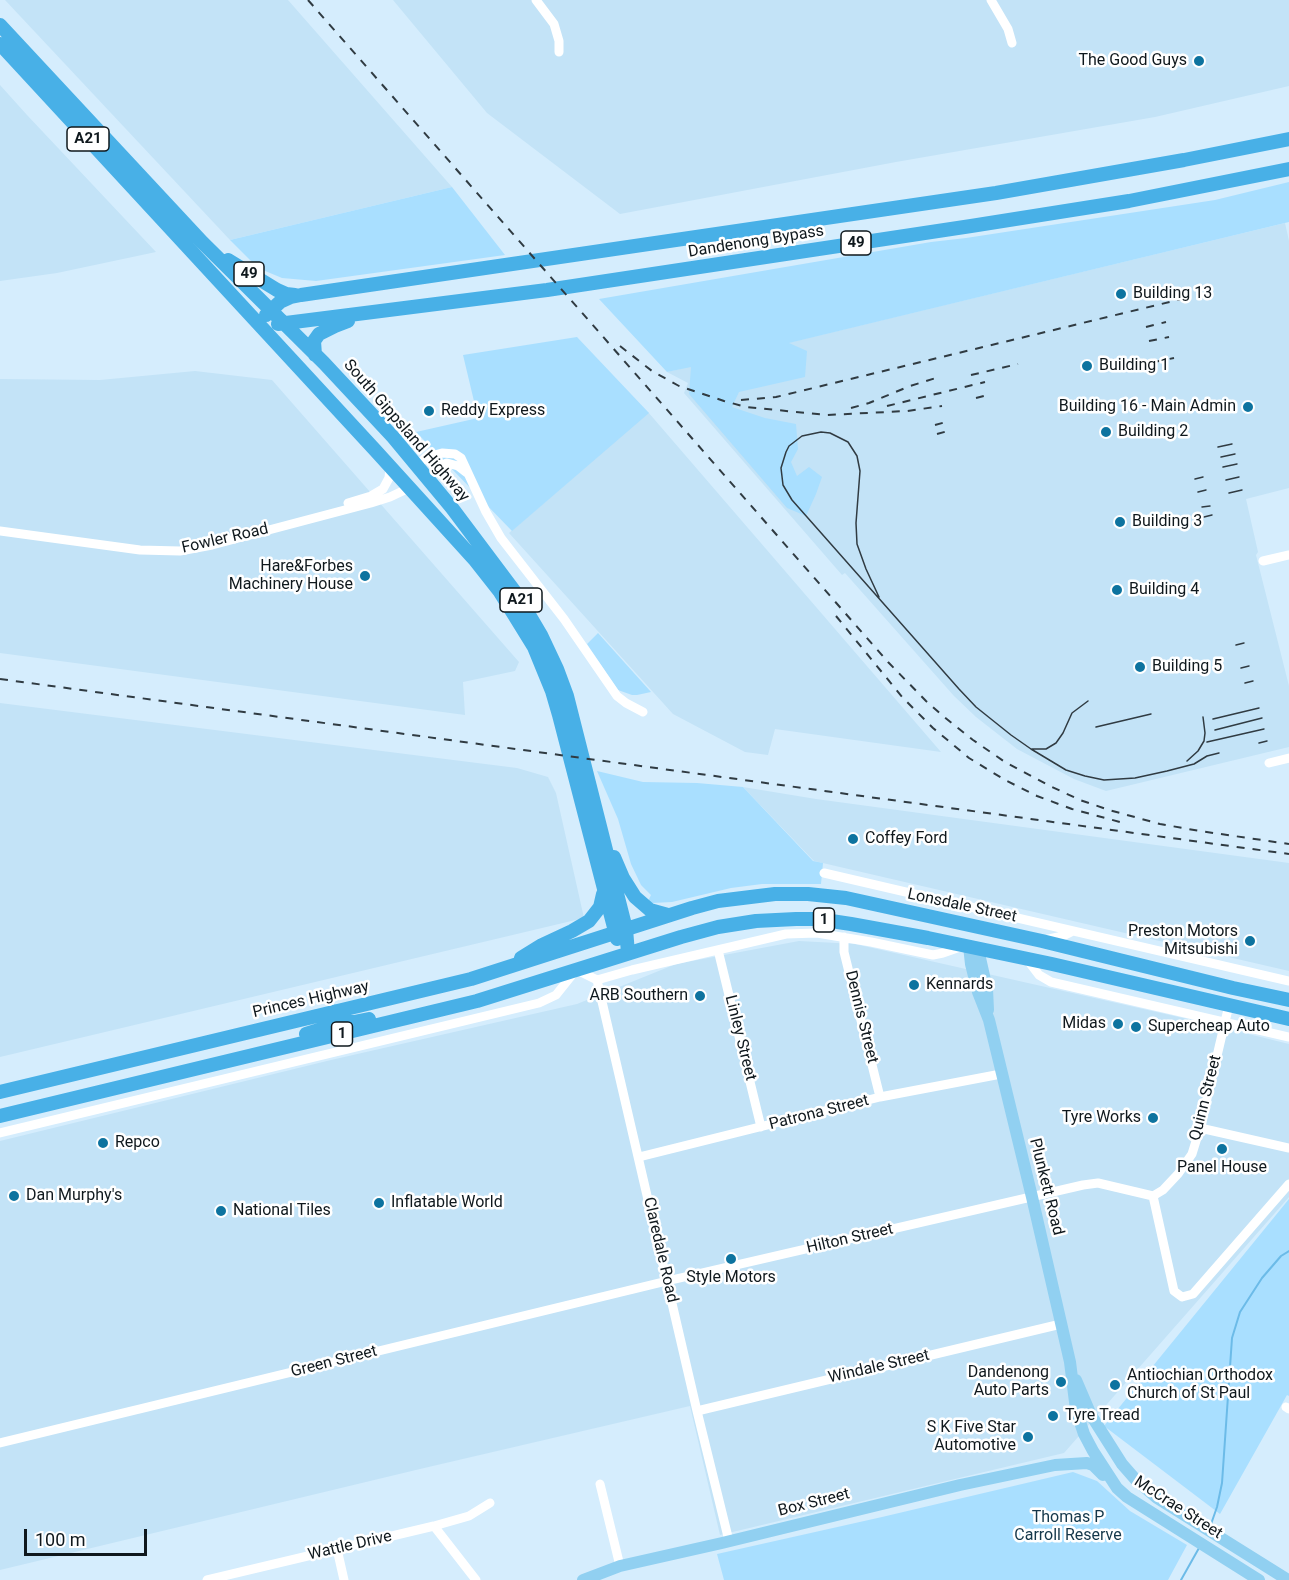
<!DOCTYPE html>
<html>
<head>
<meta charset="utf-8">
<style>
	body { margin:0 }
	#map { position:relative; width:1289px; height:1580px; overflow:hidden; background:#d5edfd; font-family:Roboto,sans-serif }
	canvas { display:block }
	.scale { position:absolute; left:24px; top:1529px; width:123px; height:27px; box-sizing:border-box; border:3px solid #0f181d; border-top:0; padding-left:8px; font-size:18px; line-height:21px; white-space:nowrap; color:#0f181d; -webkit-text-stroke:4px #fff; paint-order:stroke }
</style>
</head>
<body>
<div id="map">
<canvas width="1289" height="1580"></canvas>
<div class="scale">100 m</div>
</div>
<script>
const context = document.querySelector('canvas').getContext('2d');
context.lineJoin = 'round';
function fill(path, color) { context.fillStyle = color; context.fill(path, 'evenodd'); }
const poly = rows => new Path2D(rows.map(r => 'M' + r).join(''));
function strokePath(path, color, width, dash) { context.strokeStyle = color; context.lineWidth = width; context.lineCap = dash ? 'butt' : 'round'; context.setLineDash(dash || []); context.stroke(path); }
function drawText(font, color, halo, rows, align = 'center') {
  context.font = font + ' Roboto,sans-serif'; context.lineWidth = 5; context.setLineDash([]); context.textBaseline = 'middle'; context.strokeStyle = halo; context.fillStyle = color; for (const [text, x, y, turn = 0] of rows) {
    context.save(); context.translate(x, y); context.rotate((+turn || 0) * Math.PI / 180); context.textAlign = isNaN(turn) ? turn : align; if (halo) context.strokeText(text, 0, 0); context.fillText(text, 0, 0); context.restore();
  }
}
fill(poly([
	[5,0,288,0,452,187,230,240],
	[393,0,1289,0,1289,86,1155,117,896,162,620,214,487,113],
	[0,85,27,115,156,252,57,273,0,281],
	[1285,223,1289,241,1289,488,1246,499,1258,552,1256,555,1289,686,1289,747,1106,791,1074,779,1017,749,976,717,954,696,845,573,842,575,684,393,688,383,667,372],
	[195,371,272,380,519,662,515,671,463,682,465,715,0,653,0,379,100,380],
	[648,412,941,752,775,729,768,755,745,752,673,714,509,533],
	[0,703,517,768,548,777,556,793,584,918,0,1057],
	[743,787,816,799,1289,863,1289,971,814,861],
	[799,941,855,944,1192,1020,1289,1044,1289,1197,1064,1453,720,1535,690,1406,420,1469,0,1570,0,1141,331,1060,577,1004,676,964]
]), '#c3e3f7');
fill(poly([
	[1289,182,1289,222,789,343,807,351,805,377,739,392,732,407,765,418,796,424,798,449,791,462,797,476,809,467,822,477,816,494,806,516,787,508,689,394,691,367,667,372,599,299,931,242,966,238,1215,200],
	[452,187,505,255,316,281,282,278,258,268,230,240],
	[577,337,649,413,512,531,416,432,478,418,463,355],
	[598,633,651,692,637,695,632,695,618,690,587,644],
	[597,771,643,782,697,783,743,787,813,861,823,863,821,884,762,884,731,888,672,902,652,903,648,901,651,895,641,885,631,864,618,819],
	[1289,1199,1289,1396,1287,1395,1220,1514,1104,1426],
	[1073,1472,1097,1481,1130,1511,1187,1545,1168,1580,724,1580,717,1554,882,1517]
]), '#a9dfff');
strokePath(poly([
	[1210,1527,1217,1507,1222,1483,1232,1338,1240,1312,1262,1278,1281,1256,1289,1251],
	[1181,1580,1199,1548]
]), '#6cbbe8', 2);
strokePath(poly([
	[536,0,554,24,559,41,559,52],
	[991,0,1008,29,1012,43],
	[417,465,427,457,442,453,455,454,461,458,486,512,501,538,564,619,617,696,626,703,643,712],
	[428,478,440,466,447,463,458,466,467,473],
	[348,503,371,496,383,489,389,478,390,467],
	[0,531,140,550,180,551,212,545,371,503,390,497,409,488],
	[1263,561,1289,555],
	[1269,763,1289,758],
	[824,873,1289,981],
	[844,937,844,952,880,1097],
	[1044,940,1063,936,1073,931],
	[718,950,761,1127],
	[1026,958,1039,975,1051,982,1289,1037],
	[577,970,597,980,697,1411,729,1541],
	[597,980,632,970,786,934,817,933,871,942,933,955,943,953,963,946],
	[1200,1128,1289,1148],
	[0,1133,539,1003,556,995,576,970],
	[639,1157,880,1097,1001,1074],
	[1153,1196,1174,1291,1182,1297,1193,1294,1289,1184],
	[1286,1407,1289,1409],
	[697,1411,1061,1324],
	[0,1443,667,1281,1083,1185,1098,1183,1153,1196,1163,1190,1178,1174,1192,1154,1200,1128,1229,1005],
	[600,1484,620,1566],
	[434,1526,476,1580],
	[337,1549,344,1580],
	[207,1580,434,1526,469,1516,490,1503]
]), '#fff', 9);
strokePath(poly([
	[969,946,971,964,978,992,989,1020,1032,1197,1070,1362,1076,1410,1084,1434,1093,1451,1117,1488,1127,1497,1259,1580],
	[978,949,987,989,988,1010],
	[1076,1380,1091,1415,1122,1464,1136,1480,1157,1498,1288,1580],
	[583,1580,620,1566,722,1543,960,1485,1055,1465,1087,1463,1093,1465,1103,1475]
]), '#91d0f1', 12);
strokePath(poly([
	[0,25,202,242,324,363,393,437,452,508,518,596,541,635,557,669,567,696,626,929,628,953],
	[0,44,375,450,474,559,500,592,534,647,552,691,559,715,617,939],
	[228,260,277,290,286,294,295,295],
	[266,315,280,302,291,297,301,295,996,193,1184,160,1289,139],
	[278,324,547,290,971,226,1129,201,1289,169],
	[315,355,314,341,319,334,335,326,348,321],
	[614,857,623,878,635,897,650,910,668,915],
	[521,958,542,945,572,931,589,921,600,907,603,894],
	[337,1011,341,1017,348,1022,354,1022,369,1019],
	[306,1034,322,1029,331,1024,336,1018,337,1011],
	[0,1092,471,979,692,908,718,901,775,894,808,894,846,898,1042,941,1233,988,1289,1000],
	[0,1116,477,1001,681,937,718,927,756,921,796,919,818,919,851,924,928,938,1052,964,1289,1019]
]), '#48b0e7', 14);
strokePath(poly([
	[1218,447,1232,444],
	[1221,457,1235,454],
	[1223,467,1237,464],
	[1195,479,1203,477],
	[1226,480,1239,477],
	[1198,492,1206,490],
	[1229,493,1242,490],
	[1202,507,1210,506],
	[1204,517,1212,515],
	[879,597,866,569,857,544,856,523,860,471,857,456,848,442,830,433,821,432,802,436,789,446,786,452,781,468,783,485,792,500,959,689,976,707,1011,735,1031,749,1066,770,1085,776,1104,780,1135,778,1167,771,1194,764,1207,756,1219,753],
	[1236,645,1244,643],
	[1241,668,1249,666],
	[1245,683,1253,681],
	[1213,719,1259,708],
	[1096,727,1151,714],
	[1215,730,1262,718],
	[1207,742,1264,729],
	[1259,743,1267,741],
	[1032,749,1046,749,1056,743,1063,733,1072,713,1088,701],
	[1187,761,1198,751,1204,741,1205,733,1203,717]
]), '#303b42', 1.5);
strokePath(poly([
	[308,0,888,662,926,701,943,716,973,740,1005,762,1050,786,1080,800,1109,810,1160,824,1200,831,1289,844],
	[1146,327,1166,322],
	[1149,341,1169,337],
	[620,346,652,371,679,386,724,401,746,407,827,415,907,411,942,406],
	[1154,362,1174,358],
	[971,375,1018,364],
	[976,398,988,395],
	[741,400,776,397,1182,299],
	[887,406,985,382],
	[851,408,869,403,910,386,936,378],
	[935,425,946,422],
	[937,434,948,431],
	[836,616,903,698,933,728,969,758,1005,780,1037,796,1072,809,1120,822],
	[0,679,1289,854]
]), '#303b42', 2, [8, 8]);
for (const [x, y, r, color] of [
	[1199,61,6,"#0d739f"],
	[1121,294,6,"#0d739f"],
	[1087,366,6,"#0d739f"],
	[1248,407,6,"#0d739f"],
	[429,411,6,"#0d739f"],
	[1106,432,6,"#0d739f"],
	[1120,522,6,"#0d739f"],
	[365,576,6,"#0d739f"],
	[1117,590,6,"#0d739f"],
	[1140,667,6,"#0d739f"],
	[853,839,6,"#0d739f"],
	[1250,941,6,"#0d739f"],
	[914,985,6,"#0d739f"],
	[700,996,6,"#0d739f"],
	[1118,1024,6,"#0d739f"],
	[1136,1027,6,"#0d739f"],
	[1153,1118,6,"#0d739f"],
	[103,1143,6,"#0d739f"],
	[1222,1149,6,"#0d739f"],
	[14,1196,6,"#0d739f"],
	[379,1203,6,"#0d739f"],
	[221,1211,6,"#0d739f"],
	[731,1259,6,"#0d739f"],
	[1061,1382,6,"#0d739f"],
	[1115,1385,6,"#0d739f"],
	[1053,1416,6,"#0d739f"],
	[1028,1437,6,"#0d739f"]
]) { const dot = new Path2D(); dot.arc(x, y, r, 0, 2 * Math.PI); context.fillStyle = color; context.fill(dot); strokePath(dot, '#fff', 2); }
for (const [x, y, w] of [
	[88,139,42],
	[856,243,30],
	[249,274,30],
	[521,600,42],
	[824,920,21],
	[342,1034,21]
]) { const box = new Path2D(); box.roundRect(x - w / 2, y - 12, w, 24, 4.5); context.fillStyle = '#fff'; context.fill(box); strokePath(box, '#0f181d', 1.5); }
drawText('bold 15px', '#0f181d', null, [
	["A21",88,139],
	["49",856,243],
	["49",249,274],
	["A21",521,600],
	["1",824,920],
	["1",342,1034]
]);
drawText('16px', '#0f181d', '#fff', [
	["The Good Guys",1187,61,"right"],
	["Building 13",1133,294],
	["Building 1",1099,366],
	["Building 16 - Main Admin",1236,407,"right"],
	["Reddy Express",441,411],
	["Building 2",1118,432],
	["Building 3",1132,522],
	["Hare&Forbes",353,567,"right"],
	["Machinery House",353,585,"right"],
	["Building 4",1129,590],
	["Building 5",1152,667],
	["Coffey Ford",865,839],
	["Preston Motors",1238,932,"right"],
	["Mitsubishi",1238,950,"right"],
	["Kennards",926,985],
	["ARB Southern",688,996,"right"],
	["Midas",1106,1024,"right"],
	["Supercheap Auto",1148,1027],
	["Tyre Works",1141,1118,"right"],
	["Repco",115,1143],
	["Panel House",1222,1168,"center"],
	["Dan Murphy's",26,1196],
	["Inflatable World",391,1203],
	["National Tiles",233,1211],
	["Style Motors",731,1278,"center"],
	["Dandenong",1049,1373,"right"],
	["Auto Parts",1049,1391,"right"],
	["Antiochian Orthodox",1127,1376],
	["Church of St Paul",1127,1394],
	["Tyre Tread",1065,1416],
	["S K Five Star",1016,1428,"right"],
	["Automotive",1016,1446,"right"]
], 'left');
drawText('16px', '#0f181d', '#fff', [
	["Dandenong Bypass",756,242,-9],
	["South Gippsland Highway",406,431,49],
	["Fowler Road",225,539,-13],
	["Lonsdale Street",962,906,12],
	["Princes Highway",311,1000,-13],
	["Dennis Street",861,1017,76],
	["Linley Street",740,1038,76],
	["Quinn Street",1206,1098,-76],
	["Patrona Street",819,1113,-14],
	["Plunkett Road",1046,1187,76],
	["Hilton Street",850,1239,-13],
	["Claredale Road",660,1250,77],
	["Green Street",334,1362,-14],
	["Windale Street",879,1367,-13],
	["Box Street",814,1503,-14],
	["McCrae Street",1178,1508,33],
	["Wattle Drive",350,1546,-13]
]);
drawText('16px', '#14374a', '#fff', [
	["Thomas P",1068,1518],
	["Carroll Reserve",1068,1536]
]);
</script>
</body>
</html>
